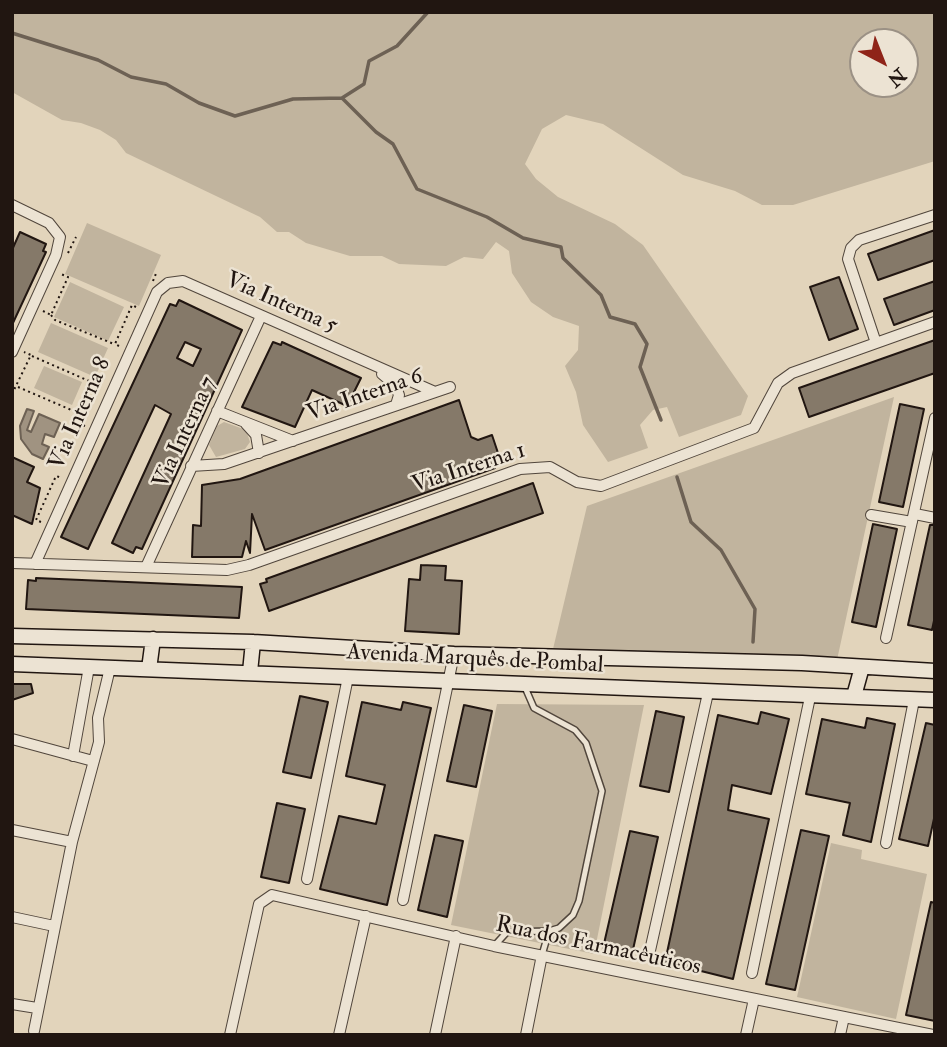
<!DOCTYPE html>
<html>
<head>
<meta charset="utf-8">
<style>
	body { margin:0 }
	#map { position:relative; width:947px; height:1047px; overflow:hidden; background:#e2d4bb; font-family:"IM FELL Double Pica",serif }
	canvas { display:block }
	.frame { position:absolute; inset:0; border:14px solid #211611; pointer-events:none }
	.north { position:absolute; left:849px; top:28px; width:70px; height:70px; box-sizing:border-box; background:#ece3d3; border:2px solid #9b9185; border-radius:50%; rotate:138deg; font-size:19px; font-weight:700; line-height:28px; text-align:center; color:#211611 }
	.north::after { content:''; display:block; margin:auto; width:24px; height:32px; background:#8f2418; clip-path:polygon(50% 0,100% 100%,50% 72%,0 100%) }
</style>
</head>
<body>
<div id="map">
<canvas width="947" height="1047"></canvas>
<div class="frame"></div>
<div class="north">N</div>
</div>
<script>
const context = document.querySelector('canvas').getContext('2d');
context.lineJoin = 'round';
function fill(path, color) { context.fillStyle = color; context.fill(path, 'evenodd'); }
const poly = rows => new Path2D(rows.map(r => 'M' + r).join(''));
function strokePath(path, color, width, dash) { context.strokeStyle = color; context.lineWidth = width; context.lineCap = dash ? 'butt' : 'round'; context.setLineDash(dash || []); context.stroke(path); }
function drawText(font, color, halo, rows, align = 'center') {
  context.font = font + ' "IM FELL Double Pica",serif'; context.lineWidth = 5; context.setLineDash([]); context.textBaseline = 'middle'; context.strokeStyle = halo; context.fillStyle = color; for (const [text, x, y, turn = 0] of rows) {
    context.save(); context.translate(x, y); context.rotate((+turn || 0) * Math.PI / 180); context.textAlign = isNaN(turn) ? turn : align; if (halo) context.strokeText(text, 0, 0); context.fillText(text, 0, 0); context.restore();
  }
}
fill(poly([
	[12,12,935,12,935,161,793,205,762,205,735,191,683,175,603,124,566,115,542,129,525,164,536,179,558,197,615,224,643,245,748,396,741,415,679,437,667,407,653,410,640,425,648,448,608,462,583,425,576,392,565,366,578,350,579,326,553,317,531,302,512,273,509,251,496,242,483,259,464,257,446,266,399,264,382,256,350,256,306,243,289,232,277,232,260,217,126,153,116,140,100,130,81,123,62,120,12,92],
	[863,42,905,42,905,84,863,84],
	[87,223,161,255,139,306,65,274],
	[70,282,124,307,108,341,54,317],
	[51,323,108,348,95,377,38,352],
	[44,366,82,382,72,405,34,388],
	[894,397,837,660,553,649,587,506],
	[224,422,246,430,250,442,245,449,216,457,209,445,217,426],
	[497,704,644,705,594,954,451,925],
	[831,843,862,850,861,859,927,874,896,1019,797,997]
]), '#c1b49e');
const water = poly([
	[27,409,34,411,27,430,31,432,39,414,60,423,54,437,45,434,42,444,49,447,43,459,32,454,21,439,20,426,27,409]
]);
fill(water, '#a09381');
strokePath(water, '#6d6154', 2);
strokePath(poly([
	[12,33,98,60,131,77,166,84,199,103,235,116,293,99,342,98,364,84,369,61,397,46,428,12],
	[342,98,376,132,393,144,417,189,487,217,523,238,561,247,563,258,601,295,610,317,635,324,647,344,640,367,661,420],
	[677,477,691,522,721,550,755,609,753,642]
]), '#6d6154', 3.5);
const building = poly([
	[935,230,935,260,878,280,868,254,935,230],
	[20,232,46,244,43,251,46,252,12,325,12,250,20,232],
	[839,277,858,329,829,340,810,287,839,277],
	[935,281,935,310,894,325,884,299,935,281],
	[179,300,242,330,142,549,136,547,133,553,112,543,171,414,155,405,88,549,61,537,170,304,176,306,179,300],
	[185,342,201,349,193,366,177,358,185,342],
	[935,340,935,373,809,417,799,388,935,340],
	[273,342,281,345,282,342,361,378,347,406,312,390,295,427,242,407,273,342],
	[459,400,471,437,478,440,492,435,501,462,494,465,495,468,265,550,252,514,250,553,246,541,242,557,192,557,193,525,201,526,202,485,240,479,459,400],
	[900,404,924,409,903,507,879,502,900,404],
	[12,457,34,467,27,482,40,488,32,524,12,515,12,457],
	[533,483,543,513,269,611,260,584,267,582,266,579,533,483],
	[873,524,897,529,876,627,852,622,873,524],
	[930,525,935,525,935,616,932,630,908,625,930,525],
	[421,565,446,566,445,580,462,581,459,634,405,631,409,579,420,580,421,565],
	[36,578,242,587,239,618,26,609,28,580,36,581,36,578],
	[12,684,31,684,33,693,12,700,12,684],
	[300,696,328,702,311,778,283,772,300,696],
	[362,702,401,710,403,702,431,708,387,905,320,889,339,816,376,824,385,785,346,776,362,702],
	[464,705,492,711,476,787,447,781,464,705],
	[656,711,684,717,669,792,640,786,656,711],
	[761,712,789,719,771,794,732,785,729,803,728,810,769,819,733,979,665,962,718,715,758,724,761,712],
	[867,718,895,724,871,842,843,835,850,803,806,794,822,719,865,728,867,718],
	[926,723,935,725,935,814,928,846,899,839,926,723],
	[277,803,305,809,289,883,261,877,277,803],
	[801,830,829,836,795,990,766,984,801,830],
	[630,831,658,837,632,954,603,948,630,831],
	[435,835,463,841,447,917,418,910,435,835],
	[931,902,935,903,935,1021,906,1015,931,902]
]);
fill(building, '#857969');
strokePath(building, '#211611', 2);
const service = poly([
	[495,945,507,932,549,931,559,928,573,915,579,901,602,791,586,743,575,730,534,708,524,685],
	[542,955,549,931]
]);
const minor = poly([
	[12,205,49,223,60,237,56,255,12,352],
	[876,343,848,259,851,248,859,240,935,215],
	[382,374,395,385,399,395,396,405],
	[217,411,293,441],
	[246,424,256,435,259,453],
	[191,466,224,464,450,387],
	[915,514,935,518],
	[871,515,912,522],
	[12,563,227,570,249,565,520,469,550,467,577,482,601,486,754,428,778,383,792,373,935,322],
	[35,564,157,292,168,283,183,281,435,392],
	[146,567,261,316],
	[886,638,935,418],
	[12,739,93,761],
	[73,756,89,667],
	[12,830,72,842],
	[886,843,914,700],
	[307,879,348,677],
	[403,900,454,654],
	[12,917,54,926],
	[649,955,708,693],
	[752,973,810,697],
	[12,1004,37,1008],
	[34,1031,72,842,99,742,98,718,110,668],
	[230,1035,259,904,272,895,494,946,933,1035],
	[339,1035,366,916],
	[435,1035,456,936],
	[526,1035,542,955],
	[746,1035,754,999],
	[840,1035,844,1017]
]);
const secondary = poly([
	[12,636,253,642,454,654,802,663,935,671],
	[12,664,935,700],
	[149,669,153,639],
	[250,672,253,642],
	[854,696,862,667]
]);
strokePath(service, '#51463c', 8);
strokePath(minor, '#51463c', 12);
strokePath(secondary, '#211611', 17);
strokePath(poly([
	[68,253,76,237],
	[153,281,157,271],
	[43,311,51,315,68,277,61,274],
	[51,315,55,320,114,344],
	[119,346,115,344,132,305,138,308],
	[32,356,96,384],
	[18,387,83,415],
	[12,394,31,355,24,352],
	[85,426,80,424,96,385,101,387],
	[41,522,36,520,56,476,62,478]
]), '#211611', 2, [2, 3.5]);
strokePath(service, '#ece3d3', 5);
strokePath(minor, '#ece3d3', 10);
strokePath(secondary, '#ece3d3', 14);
drawText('23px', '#211611', '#ece3d3', [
	["Via Interna 5",281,304,24],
	["Via Interna 6",365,396,-19],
	["Via Interna 8",81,414,-66],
	["Via Interna 7",186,433,-65],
	["Via Interna 1",469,469,-18],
	["Avenida Marquês de Pombal",475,660,3],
	["Rua dos Farmacêuticos",598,947,12]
]);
</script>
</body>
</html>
